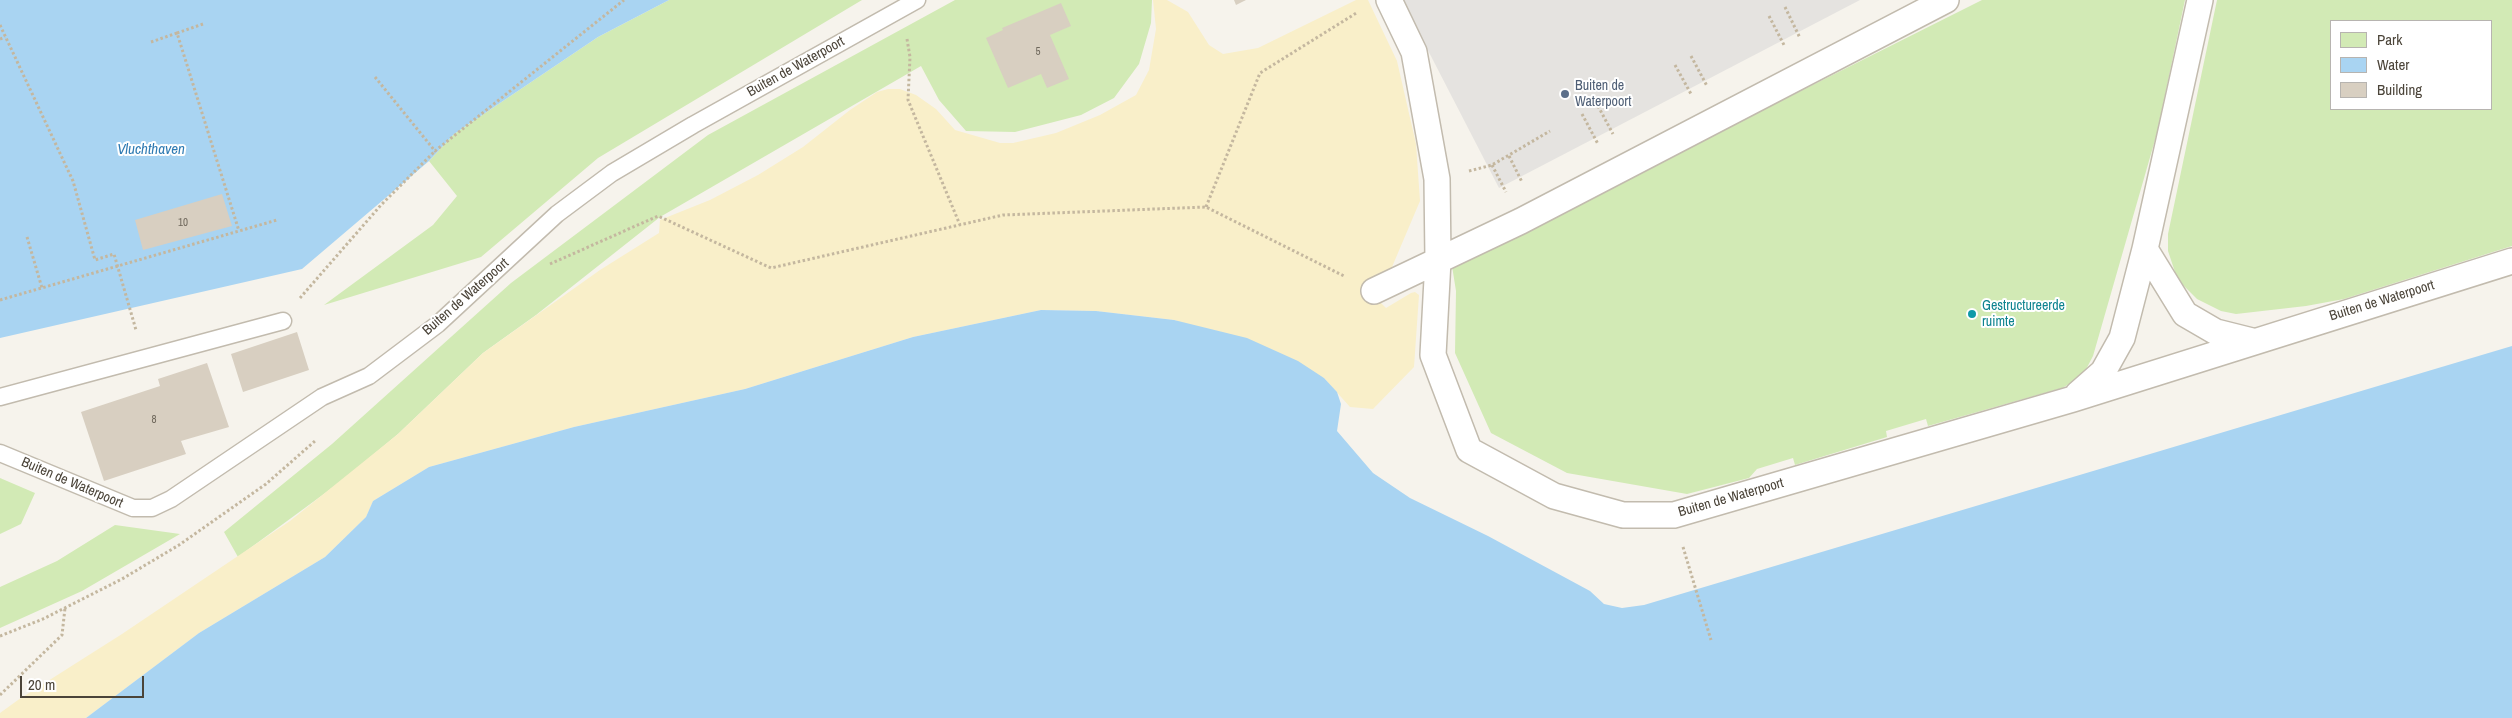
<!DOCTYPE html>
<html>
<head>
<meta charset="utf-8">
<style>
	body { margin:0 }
	#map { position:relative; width:2512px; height:718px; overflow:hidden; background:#f6f3ec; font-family:"Archivo Narrow",sans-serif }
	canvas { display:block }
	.legend { position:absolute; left:2330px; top:20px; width:162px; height:90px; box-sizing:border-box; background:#fff; border:1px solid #b7b4b0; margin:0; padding:6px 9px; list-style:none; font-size:15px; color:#4b4439 }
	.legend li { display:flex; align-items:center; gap:10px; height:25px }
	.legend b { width:25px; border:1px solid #b7b4b0 }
	.scale { position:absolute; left:20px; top:676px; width:124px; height:22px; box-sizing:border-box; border:2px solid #4b4439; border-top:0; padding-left:6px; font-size:15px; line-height:18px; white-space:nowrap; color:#4b4439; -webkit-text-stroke:4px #fff; paint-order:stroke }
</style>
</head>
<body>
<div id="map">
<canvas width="2512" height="718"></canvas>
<ul class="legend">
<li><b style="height:14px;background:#d2eab5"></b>Park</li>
<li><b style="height:14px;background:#a9d4f2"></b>Water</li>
<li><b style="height:14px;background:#d8cfc1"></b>Building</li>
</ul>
<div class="scale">20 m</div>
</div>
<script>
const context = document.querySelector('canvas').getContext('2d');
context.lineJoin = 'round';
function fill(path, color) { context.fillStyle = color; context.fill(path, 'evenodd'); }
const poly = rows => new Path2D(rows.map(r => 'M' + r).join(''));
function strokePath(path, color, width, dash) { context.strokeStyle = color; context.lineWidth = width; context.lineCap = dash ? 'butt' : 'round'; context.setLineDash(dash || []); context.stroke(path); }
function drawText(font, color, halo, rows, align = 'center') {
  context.font = font + ' "Archivo Narrow",sans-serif'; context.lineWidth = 4; context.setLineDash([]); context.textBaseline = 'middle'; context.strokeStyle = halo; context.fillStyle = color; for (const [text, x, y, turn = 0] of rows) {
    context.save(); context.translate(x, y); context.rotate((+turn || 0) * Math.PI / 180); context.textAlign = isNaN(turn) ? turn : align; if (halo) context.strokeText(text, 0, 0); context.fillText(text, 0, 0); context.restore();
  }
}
fill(poly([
	[669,0,862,0,598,158,481,257,324,305,433,225,457,196,429,161,454,134,598,37],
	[955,0,1152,0,1151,23,1139,64,1114,98,1081,115,1015,132,966,131,939,100,921,66,660,217,536,315,483,353,398,434,343,480,238,557,224,532,332,444,511,283,708,135],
	[1982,0,2185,0,2157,133,2093,356,2082,377,2062,388,1928,426,1926,419,1886,431,1887,437,1795,465,1793,458,1757,469,1749,478,1687,494,1567,473,1491,433,1455,353,1456,291,1452,266],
	[2217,0,2512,0,2512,246,2344,299,2306,306,2236,314,2221,311,2197,299,2181,283,2175,272,2168,251,2168,234],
	[2331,21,2491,21,2491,109,2331,109],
	[0,478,35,493,21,524,0,534],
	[115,525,180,534,82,591,0,628,0,587,57,561]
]), '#d2eab5');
fill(poly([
	[1153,0,1167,0,1188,12,1209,45,1223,54,1258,48,1356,0,1368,0,1397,61,1416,144,1420,201,1378,300,1386,308,1411,293,1415,292,1419,295,1414,367,1373,409,1350,407,1324,378,1174,320,1096,311,1041,310,913,337,745,389,574,427,429,467,373,501,366,517,325,557,199,633,86,718,0,718,0,713,18,700,122,634,290,521,398,434,483,353,600,270,659,233,660,220,710,200,758,175,803,147,850,110,877,92,888,89,900,89,916,95,936,109,955,130,1000,143,1013,143,1056,133,1100,115,1136,95,1149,70,1156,29]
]), '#f9efc9');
fill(poly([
	[1402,0,1860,0,1499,188]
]), '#e5e3e0');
fill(poly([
	[0,0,669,0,598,37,454,134,429,161,302,269,0,338],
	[1041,310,1096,311,1174,320,1247,338,1298,361,1324,378,1337,392,1341,404,1337,431,1373,473,1410,498,1488,536,1590,591,1604,604,1622,608,1644,605,2512,346,2512,718,86,718,199,633,325,557,366,517,373,501,429,467,574,427,745,389,913,337]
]), '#a9d4f2');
fill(poly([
	[1234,0,1246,0,1236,5],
	[1061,3,1071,26,1050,35,1069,79,1047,88,1041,74,1008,88,986,38,1003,30,1002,28],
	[222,194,232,226,143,250,135,220],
	[297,332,309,370,243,392,231,354],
	[207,363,229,427,181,441,186,454,104,481,81,412,160,386,158,379]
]), '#d8cfc1');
const service = poly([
	[0,397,283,321],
	[0,453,133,508,152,508,171,499,322,397,369,376,438,324,557,214,612,173,693,125,917,0]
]);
const pedestrian = poly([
	[1389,0,1414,52,1437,179,1438,260,1433,355,1469,450,1554,496,1623,515,1674,515,2073,399,2512,261],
	[2145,249,2185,314,2216,332,2252,341],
	[1374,291,1521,221,1946,0],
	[2078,394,2103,372,2122,338,2145,249,2200,0]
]);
strokePath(service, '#c2bbae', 19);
strokePath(pedestrian, '#c2bbae', 28);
strokePath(poly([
	[1785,7,1800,38],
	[1769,16,1784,45],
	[0,25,73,181,95,260,114,254,136,330],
	[177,33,203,24],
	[0,39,5,37],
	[907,39,910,57,908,100,960,225],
	[151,42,177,33,239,231],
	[1691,56,1707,86],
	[1675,65,1691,94],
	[375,77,435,151,624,0],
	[1598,106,1613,134],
	[1582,114,1598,144],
	[1509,156,1522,182],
	[1492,165,1506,192],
	[1469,171,1492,165,1550,131],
	[1206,207,1260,73,1358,12],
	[27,237,42,288],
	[550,264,658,216,771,268,1003,215,1206,207,1344,276],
	[300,298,381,205,435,151],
	[0,300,277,220],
	[1683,547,1711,640],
	[0,636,43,619,122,579,179,545,266,484,315,441],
	[0,695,62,635,65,608]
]), '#c4b79f', 3, [2.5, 2.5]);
strokePath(service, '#fff', 16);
strokePath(pedestrian, '#fff', 25);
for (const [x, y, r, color] of [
	[1565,94,5,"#5c6f8a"],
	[1972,314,5,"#0f9aa8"]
]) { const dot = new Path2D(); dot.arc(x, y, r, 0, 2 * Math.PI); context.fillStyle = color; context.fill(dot); strokePath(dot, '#fff', 2); }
drawText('11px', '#6e675b', null, [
	["5",1038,52],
	["10",183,223],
	["8",154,420]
]);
drawText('14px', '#4b4439', '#fff', [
	["Buiten de Waterpoort",796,67,-29],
	["Buiten de Waterpoort",466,297,-41],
	["Buiten de Waterpoort",2382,301,-17],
	["Buiten de Waterpoort",72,483,23],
	["Buiten de Waterpoort",1731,498,-16]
]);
drawText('14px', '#4e5e75', '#fff', [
	["Buiten de",1575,86],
	["Waterpoort",1575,102]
], 'left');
drawText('14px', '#0d838f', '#fff', [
	["Gestructureerde",1982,306],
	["ruimte",1982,322]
], 'left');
drawText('italic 15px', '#2e7ab2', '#fff', [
	["Vluchthaven",151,150]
]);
</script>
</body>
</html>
